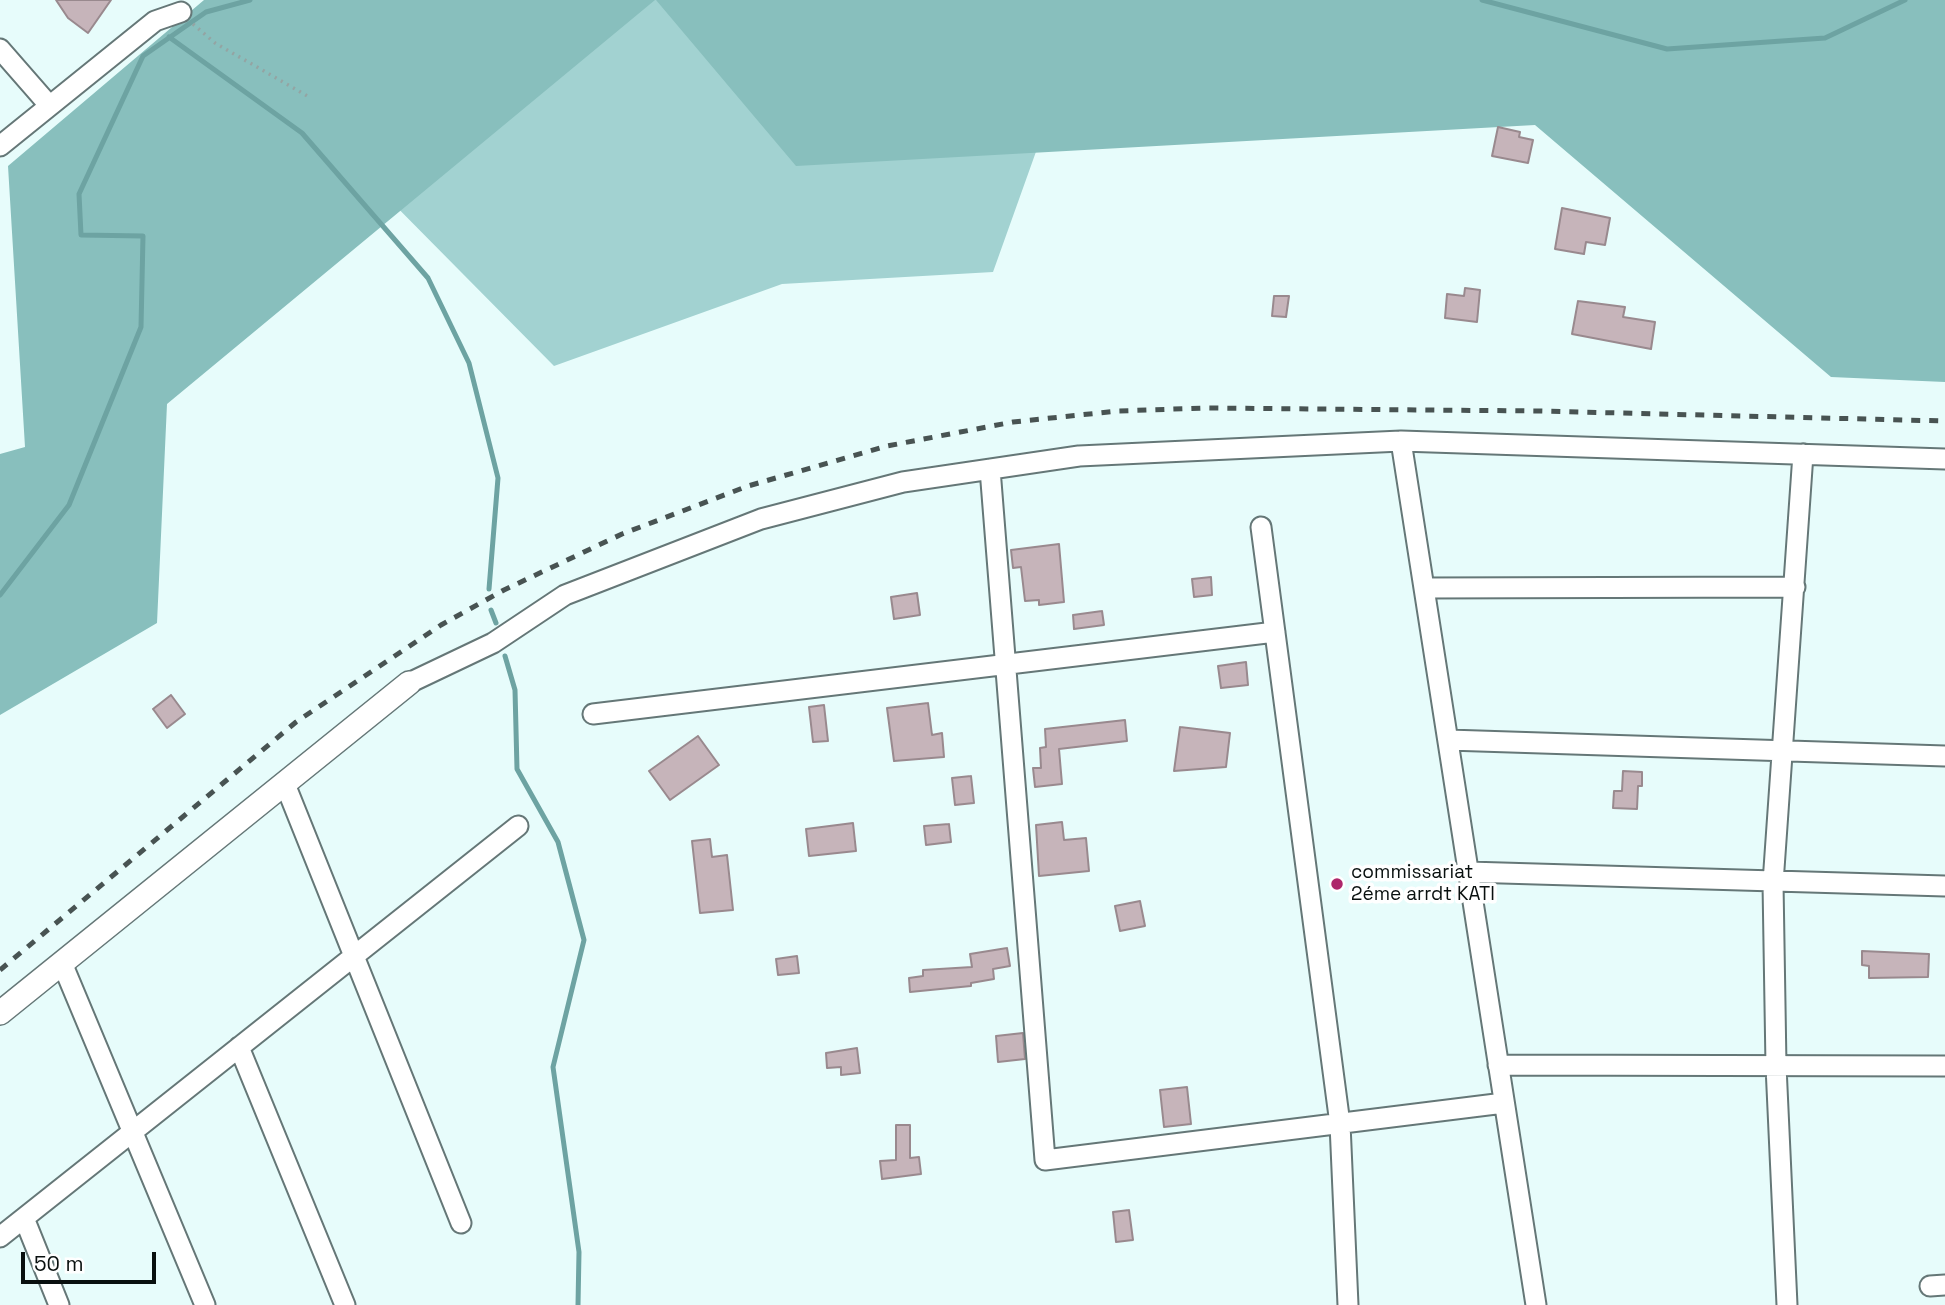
<!DOCTYPE html>
<html>
<head>
<meta charset="utf-8">
<style>
	body { margin:0 }
	#map { position:relative; width:1945px; height:1305px; overflow:hidden; background:#e7fcfb; font-family:"Space Grotesk",sans-serif }
	canvas { display:block }
	.scale { position:absolute; left:21px; top:1252px; width:135px; height:32px; box-sizing:border-box; border:4px solid #09100f; border-top:0; padding-left:9px; font-size:21px; line-height:24px; white-space:nowrap; color:#09100f; -webkit-text-stroke:5px #fff; paint-order:stroke }
</style>
</head>
<body>
<div id="map">
<canvas width="1945" height="1305"></canvas>
<div class="scale">50 m</div>
</div>
<script>
const context = document.querySelector('canvas').getContext('2d');
context.lineJoin = 'round';
function fill(path, color) { context.fillStyle = color; context.fill(path, 'evenodd'); }
const poly = rows => new Path2D(rows.map(r => 'M' + r).join(''));
function strokePath(path, color, width, dash) { context.strokeStyle = color; context.lineWidth = width; context.lineCap = dash ? 'butt' : 'round'; context.setLineDash(dash || []); context.stroke(path); }
function drawText(font, color, halo, rows, align = 'center') {
  context.font = font + ' "Space Grotesk",sans-serif'; context.lineWidth = 7; context.setLineDash([]); context.textBaseline = 'middle'; context.strokeStyle = halo; context.fillStyle = color; for (const [text, x, y, turn = 0] of rows) {
    context.save(); context.translate(x, y); context.rotate((+turn || 0) * Math.PI / 180); context.textAlign = isNaN(turn) ? turn : align; if (halo) context.strokeText(text, 0, 0); context.fillText(text, 0, 0); context.restore();
  }
}
fill(poly([
	[461,0,744,0,1082,23,993,272,782,284,554,366,367,177]
]), '#a2d2d1');
fill(poly([
	[204,0,655,0,167,404,157,623,0,715,0,454,25,447,8,166],
	[656,0,1945,0,1945,382,1831,377,1535,125,796,166]
]), '#88bfbd');
strokePath(poly([
	[1482,0,1667,49,1825,38,1905,0],
	[169,37,302,133,428,278,469,363,498,478,489,589],
	[0,595,69,505,141,327,143,236,81,235,79,194,143,56,206,12,250,0],
	[491,610,496,623],
	[505,656,515,690,517,769,558,842,584,940,553,1067,579,1252,578,1305]
]), '#6da3a2', 5);
const building = poly([
	[56,0,111,0,88,33,68,18,56,0],
	[1498,127,1520,132,1519,137,1533,140,1528,163,1492,156,1498,127],
	[1562,208,1610,218,1605,245,1586,242,1584,254,1555,249,1562,208],
	[1465,288,1480,290,1477,322,1445,318,1447,294,1464,296,1465,288],
	[1274,296,1289,296,1286,317,1272,316,1274,296],
	[1578,301,1625,307,1623,317,1655,322,1651,349,1572,334,1578,301],
	[1059,544,1064,602,1039,605,1039,600,1025,601,1021,567,1013,568,1011,550,1059,544],
	[1211,577,1212,595,1194,597,1192,579,1211,577],
	[917,593,920,615,894,619,891,597,917,593],
	[1102,611,1104,625,1074,629,1073,615,1102,611],
	[1246,662,1248,685,1221,688,1218,666,1246,662],
	[171,695,185,714,167,728,153,709,171,695],
	[928,703,932,735,942,733,944,757,894,761,887,708,928,703],
	[824,705,828,741,813,742,809,707,824,705],
	[1125,720,1127,741,1059,749,1062,784,1035,787,1033,768,1041,768,1040,748,1046,747,1045,729,1125,720],
	[1180,727,1230,733,1226,767,1174,771,1180,727],
	[698,736,719,765,670,800,649,771,698,736],
	[1623,771,1642,772,1642,786,1638,786,1637,809,1613,808,1614,791,1622,791,1623,771],
	[971,776,974,803,955,805,952,778,971,776],
	[1062,822,1064,840,1086,838,1089,871,1039,876,1036,825,1062,822],
	[853,823,856,851,809,856,806,829,853,823],
	[949,824,951,842,926,845,924,826,949,824],
	[710,839,712,857,727,855,733,910,700,913,692,841,710,839],
	[1140,901,1145,926,1120,931,1115,906,1140,901],
	[1007,948,1010,966,993,969,994,979,971,983,971,986,910,992,909,978,923,976,923,970,972,967,970,954,1007,948],
	[1862,951,1929,954,1928,977,1869,978,1869,966,1862,965,1862,951],
	[797,956,799,973,778,975,776,959,797,956],
	[1023,1033,1025,1059,998,1062,996,1036,1023,1033],
	[857,1048,860,1073,841,1075,841,1067,827,1068,826,1053,857,1048],
	[1187,1087,1191,1124,1164,1127,1160,1090,1187,1087],
	[896,1125,910,1125,910,1158,919,1157,921,1174,882,1179,880,1161,896,1160,896,1125],
	[1129,1210,1133,1240,1116,1242,1113,1212,1129,1210]
]);
fill(building, '#c6b4ba');
strokePath(building, '#99898e', 2);
const minor = poly([
	[0,49,48,104],
	[0,146,155,21,181,12],
	[1401,441,1536,1305],
	[990,469,1045,1160,1504,1103],
	[1261,527,1340,1124,1348,1305],
	[1424,588,1795,587],
	[409,683,493,643,565,595,761,519,903,482,1079,456,1401,441,1945,459],
	[593,714,1275,632],
	[1448,740,1945,756],
	[285,784,461,1223],
	[1468,872,1945,886],
	[62,963,205,1305],
	[239,1047,345,1305],
	[1498,1065,1945,1066],
	[24,1218,59,1305],
	[0,1237,518,826],
	[1930,1286,1945,1285],
	[1787,1305,1776,1066,1773,883,1803,454]
]);
const tertiary = poly([
	[0,1013,409,683]
]);
strokePath(minor, '#657777', 23);
strokePath(tertiary, '#657777', 26);
strokePath(poly([
	[193,24,215,43,311,98]
]), '#94a4a3', 3.5, [2, 5]);
strokePath(minor, '#fff', 19);
strokePath(tertiary, '#fff', 23);
strokePath(poly([
	[0,970,296,722,441,625,504,590,622,534,748,486,887,446,1013,422,1118,411,1206,408,1539,411,1945,421]
]), '#485352', 5, [9, 9]);
for (const [x, y, r, color] of [
	[1337,884,7,"#ae276b"]
]) { const dot = new Path2D(); dot.arc(x, y, r, 0, 2 * Math.PI); context.fillStyle = color; context.fill(dot); strokePath(dot, '#fff', 2.5); }
drawText('19px', '#09100f', '#fff', [
	["commissariat",1351,873],
	["2éme arrdt KATI",1351,895]
], 'left');
</script>
</body>
</html>
